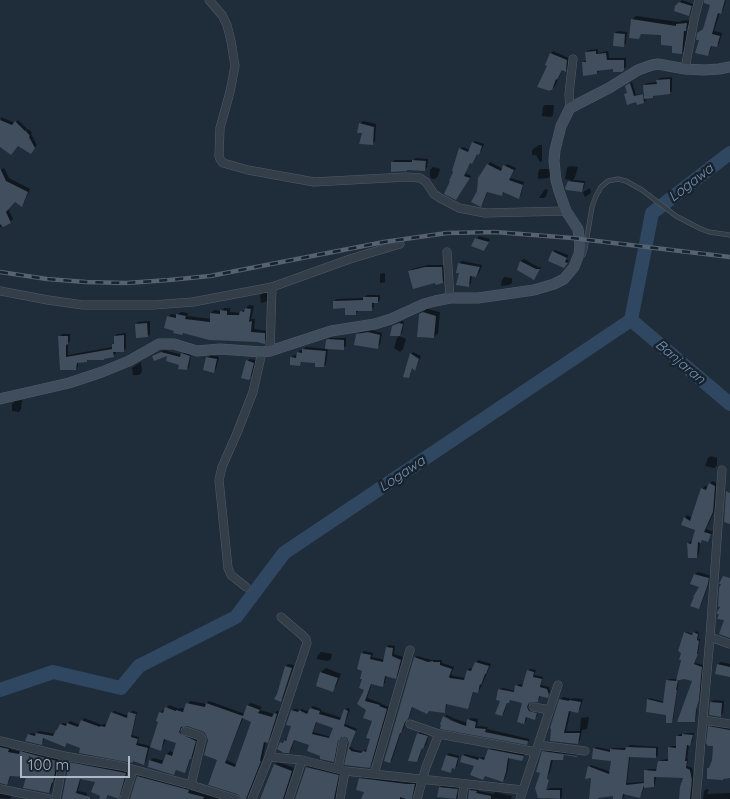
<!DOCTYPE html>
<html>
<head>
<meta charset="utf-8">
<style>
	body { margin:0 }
	#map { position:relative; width:730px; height:799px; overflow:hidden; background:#1f2c39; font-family:Quicksand,sans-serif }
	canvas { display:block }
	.scale { position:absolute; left:20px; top:756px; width:110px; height:22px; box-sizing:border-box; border:2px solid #adb8c6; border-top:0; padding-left:6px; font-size:15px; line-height:18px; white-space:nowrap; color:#adb8c6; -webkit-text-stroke:4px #18232e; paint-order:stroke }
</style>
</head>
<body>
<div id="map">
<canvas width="730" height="799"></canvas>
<div class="scale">100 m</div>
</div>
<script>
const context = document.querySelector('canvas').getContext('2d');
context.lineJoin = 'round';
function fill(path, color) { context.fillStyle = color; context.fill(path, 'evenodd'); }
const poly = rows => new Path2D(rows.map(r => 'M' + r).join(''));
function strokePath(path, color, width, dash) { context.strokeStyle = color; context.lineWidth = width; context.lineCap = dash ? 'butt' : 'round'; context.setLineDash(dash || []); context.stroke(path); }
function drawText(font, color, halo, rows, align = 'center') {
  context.font = font + ' Quicksand,sans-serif'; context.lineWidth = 5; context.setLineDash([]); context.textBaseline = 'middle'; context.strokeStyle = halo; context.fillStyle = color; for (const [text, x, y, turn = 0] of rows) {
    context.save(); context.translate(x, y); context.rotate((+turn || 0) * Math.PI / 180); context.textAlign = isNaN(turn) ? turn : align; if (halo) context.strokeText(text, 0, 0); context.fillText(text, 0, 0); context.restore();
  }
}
fill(poly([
	[682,0,693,4,691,12,689,15,676,6],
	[710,0,726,0,723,10,720,12,714,31,722,33,719,44,716,46,712,45,710,52,708,54,705,28,711,4],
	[636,16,679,22,681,21,690,20,689,26,687,29,685,49,682,53,662,34,643,32,638,38,632,20],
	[618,31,627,32,626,43,623,45,615,33],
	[598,49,598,53,608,51,609,58,626,58,626,67,623,69,614,67,599,71,597,73,583,62,587,60,586,52,589,50],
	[553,51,569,58,568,68,566,70,563,69,555,86,552,89,548,65,551,54],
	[672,77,672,91,669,93,655,94,653,97,645,97,646,100,644,102,625,95,627,93,629,84,632,82,636,95,645,93,644,85,647,83,658,82,658,80,660,78],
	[545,105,554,105,553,115,551,117,542,116,543,107],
	[1,117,15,123,18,120,28,130,29,129,32,133,31,134,37,145,33,150,0,135],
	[363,121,376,124,375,141,372,144,363,132,360,124],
	[475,141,484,144,481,151,478,153,480,149,470,162,465,173,471,176,459,195,455,171,460,149,463,147,470,150,473,143],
	[539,145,542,145,542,161,540,162,536,155,532,155,532,150],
	[416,158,428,159,427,167,425,169,392,163,395,160,414,160],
	[490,162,503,169,507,164,516,168,510,178,524,182,521,195,518,197,505,191,501,195,488,191,483,203,481,205,478,191,480,178],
	[570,166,578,167,575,177,573,180,585,181,584,188,581,191,569,182,571,180,565,179,567,168],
	[433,167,440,169,438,176,435,179,432,179,430,177,430,170],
	[4,168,9,178,30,189,24,203,22,206,15,201,8,209,13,219,10,222,0,227,0,170],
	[540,169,550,169,551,176,548,178,538,179,538,172],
	[590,188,591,193,585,197,583,192],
	[545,189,548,190,546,196,544,198,539,198],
	[479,236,490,239,484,250,476,239],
	[555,250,568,255,567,260,569,261,564,266,553,252],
	[524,259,538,267,541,267,536,276,518,269,521,261],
	[462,261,482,265,479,273,476,276,472,275,471,283,469,285,461,272,460,263],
	[428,265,444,265,445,280,443,282,410,272,412,269],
	[385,273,385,282,380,283,380,274],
	[504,277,512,278,512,283,509,285,501,286,502,280],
	[268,292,268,300,265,302,261,303,260,296,262,293],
	[367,295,380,295,380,300,378,302,374,302,374,307,371,309,358,311,356,313,346,307,334,301,337,299,364,298],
	[249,305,254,306,251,319,255,319,254,329,267,331,267,339,264,342,168,317,171,314,177,315,181,312,188,313,187,316,211,319,211,313,214,310,221,311,224,308,230,308,230,312,241,313],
	[427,309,440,312,438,333,434,337,420,314],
	[150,321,150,334,148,336,136,324,138,322],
	[402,321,404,322,402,333,399,335,393,327,396,324],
	[371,330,382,333,380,345,377,347,357,335,360,332],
	[126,333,126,348,123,351,116,351,116,353,114,355,88,359,87,361,78,362,78,367,76,369,61,368,59,337,62,334,70,334,70,341,68,343,68,355,113,347,113,344,115,342,115,336,117,334],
	[399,336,406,339,403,349,400,352,394,348,397,338],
	[329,338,346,338,346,346,343,348,328,348,326,364,324,366,316,361,303,360,302,362,300,365,292,358,294,355,298,356,298,353,300,350,303,350,306,347,326,349,327,341],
	[164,350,182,355,185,352,191,354,189,367,187,369,180,364,167,360,169,354,154,359,153,356,156,354],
	[413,352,421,356,416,368,415,369,412,367,410,375,408,377,411,354],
	[210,355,219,357,216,369,214,371,207,358],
	[250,359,256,360,252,375,249,378,247,361],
	[141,362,142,372,139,375,133,375,132,368],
	[22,400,21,409,19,412,12,411,12,404,15,401],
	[711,456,717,458,717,465,714,468,705,466,708,458],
	[712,481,717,483,716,508,706,529,713,532,707,540,703,539,700,541,699,554,696,557,688,543,691,541,693,541,697,529,685,518,687,515,693,518,702,489,705,486,708,487],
	[698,572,711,576,710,580,701,605,699,608,701,586,695,574],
	[696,631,699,633,698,639,700,639,698,653,695,663,703,665,700,697,697,707,696,719,695,721,694,680,685,678,679,679,673,720,671,721,667,714,647,711,648,699,649,698,665,702,668,680,669,679,678,679,685,633,687,632,693,634],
	[389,645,395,646,394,654,403,657,398,675,395,678,386,675,385,683,382,685,372,683,367,698,381,703,381,704,389,707,372,764,369,767,346,764,350,742,348,737,345,735,339,737,335,759,333,761,322,755,311,744,295,739,291,750,289,752,281,743,287,738,293,725,292,711,294,709,301,710,302,709,309,712,313,706,321,709,321,711,342,718,345,710,348,708,350,709,345,724,357,729,350,747,353,748,352,749,364,752,366,749,368,750,371,738,373,720,368,709,358,704,366,690,362,654,364,651,373,653,372,657,385,660,387,647],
	[317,721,335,727,331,737,313,732],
	[321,652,332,654,331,659,328,661,317,659,318,655],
	[417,656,431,660,442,660,442,663,454,667,451,674,453,676,466,678,468,670,470,668,473,669,476,663,478,660,491,664,480,689,477,692,474,691,469,705,467,707,447,703,446,710,444,712,413,706,410,715,407,718,403,730,401,732,392,760,390,762,415,658],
	[721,662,730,664,730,676,718,664],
	[288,664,294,665,283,698,281,700,286,666],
	[326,668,341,674,336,686,332,690,317,685,321,672],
	[530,669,536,670,534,675,543,677,541,685,549,687,550,692,547,696,540,695,539,699,537,701,530,701,529,704,531,709,538,711,537,716,535,718,527,716,526,721,524,723,524,702,511,699,508,701,504,713,502,715,501,700,499,690,502,688,516,691,517,686,519,684,524,685,528,671],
	[563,697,572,699,573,698,583,699,580,709,578,711,571,710,566,731,580,731,581,718,589,717,587,729,582,730,580,740,577,743,552,740,560,700],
	[714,700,724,701,723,713,721,716,711,702],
	[190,701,206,704,209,701,245,714,248,705,251,703,262,707,260,710,274,714,277,711,279,711,270,739,267,741,266,741,263,758,249,794,249,797,250,799,242,799,218,759,206,732,186,724,182,725,182,728,184,733,198,738,194,755,191,758,187,769,185,771,177,769,174,773,150,761,153,758,165,761,167,754,170,751,174,753,177,743,166,738,163,746,160,749,160,713,163,710,165,711,169,705,179,709,180,708,186,709,188,704],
	[243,718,253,721,237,765,226,760],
	[114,711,129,716,132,711,137,712,132,735,139,737,138,743,150,746,146,761,144,763,82,747,68,742,65,746,44,737,43,742,41,744,29,734,31,733,36,734,39,731,55,734,57,730,63,723,68,724,70,721,80,725,84,718,102,725,104,724,107,725,112,713],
	[447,715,455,719,468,723,469,720,471,718,478,719,477,726,488,727,487,729,529,739,529,741,526,743,457,725,458,723,445,716],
	[711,725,730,728,730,777,708,769,711,766,713,760,715,745,709,727],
	[421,731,429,734,426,745,422,748,419,759,416,761,410,760,419,733],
	[686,733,694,733,692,742,689,744,687,759,688,759,687,766,692,768,694,777,692,796,694,799,681,799,685,776,656,776,655,784,653,786,644,787,642,794,640,796,625,793,624,797,622,799,615,795,600,796,597,799,589,767,591,765,611,772,613,760,594,749,596,747,611,750,613,748,627,748,630,745,658,747,658,755,656,757,630,756,627,783,645,782,646,771,648,769,658,769,659,762,662,760,669,759,669,748,671,746,677,746,678,736,680,734,684,734],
	[0,744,11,747,10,749,21,752,23,750,59,759,55,779,54,780,51,790,49,792,27,776,11,775,9,781,7,783,0,782],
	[492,747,525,754,523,757,509,757,508,769,505,779,502,781,485,775,483,779,475,765,463,756,465,754,481,758,482,757,486,758,490,750],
	[545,750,578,754,576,755,565,754,563,759,553,759,550,772,539,793,543,752],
	[449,753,459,756,457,766,455,768,453,767,450,772,447,755],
	[72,760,128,771,121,794,118,797,109,794,106,799,103,799,97,782,81,778,78,791,87,793,86,799,65,799,70,763],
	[278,762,294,768,286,794,287,799,261,799,275,765],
	[310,765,341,773,337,795,338,799,296,799,307,767],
	[141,774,191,788,190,790,208,795,210,794,226,799,131,799,138,777],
	[363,776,417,782,414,794,415,799,362,799,365,791,360,779],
	[443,785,460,787,458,795,459,799,453,799,440,787],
	[473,788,479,789,478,791,494,794,495,792,512,796,511,799,498,799,495,798,495,799,468,799,470,790],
	[550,788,562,788,562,797,560,799,546,799,547,790],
	[706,789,709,790,707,794,730,793,730,799,703,799,704,791],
	[0,792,12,795,10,799,0,798]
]), '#0007');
strokePath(poly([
	[631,320,730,404],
	[0,690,53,672,121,688,139,666,236,617,284,553,631,320,652,213,730,153]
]), '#2f4760', 14);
fill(poly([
	[704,0,725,0,721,14,718,13,712,34,720,36,717,47,711,46,708,56,695,53,699,40,696,40,697,33,703,29,710,5,704,3],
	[679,2,692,6,689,16,674,11,675,7,674,7],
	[631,19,676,26,676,24,687,23,686,31,684,31,682,54,672,53,672,46,661,45,661,35,641,34,639,39,629,38],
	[614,33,625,34,624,47,613,46],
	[596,51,596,54,606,53,607,60,624,60,624,70,622,72,613,72,613,69,597,71,597,74,583,76,582,62,586,62,585,52],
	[550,53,567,60,566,72,562,70,557,80,556,79,552,90,550,90,550,91,537,87,547,66,545,65],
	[670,79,670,94,653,96,653,98,644,99,643,85,657,84,656,80],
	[630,83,634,96,643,94,644,103,637,105,636,102,627,105,624,94,627,93,625,86],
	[0,120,12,125,15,121,25,131,25,130,30,136,29,137,35,148,31,154,18,146,11,155,0,147],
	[359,123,374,127,373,145,359,144,362,133,357,133],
	[472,142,482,146,479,155,477,154,472,164,470,163,464,176,470,178,456,200,444,194,450,181,449,181,453,172,452,171,459,148,468,152],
	[412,160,426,161,425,171,407,170,407,171,391,172,391,162,412,162],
	[487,164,501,171,503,165,514,170,509,180,523,185,519,199,503,192,502,196,487,192,481,207,471,202,477,191,478,178],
	[0,168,6,181,28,192,22,207,15,202,6,212,11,223,3,227,0,224],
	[568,181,584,183,582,192,566,190,565,188],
	[475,238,489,242,484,251,471,246],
	[552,251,567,258,565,262,568,263,564,268,548,261],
	[520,261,536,269,540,269,534,280,517,270],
	[458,263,480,267,476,277,470,276,469,287,456,285,459,273,456,273],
	[425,267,442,267,443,283,436,285,435,283,413,289,408,271],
	[363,297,378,297,378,303,372,303,372,311,356,311,356,315,345,315,345,308,333,309,333,301,363,300],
	[245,308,251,309,249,322,252,321,251,332,265,333,265,344,257,342,209,340,183,333,182,335,173,333,174,331,164,328,167,316,176,318,176,314,186,316,185,319,210,322,210,313,220,314,220,310,227,311,227,315,239,315,240,311,244,312],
	[423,312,436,316,434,338,417,337,419,314],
	[147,323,148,337,136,338,135,324],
	[399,323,403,324,400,336,390,336,392,326],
	[368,332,380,335,378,349,354,345,356,334],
	[124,335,124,352,113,352,114,357,104,359,104,360,87,360,87,362,77,363,76,370,60,370,58,336,68,336,68,344,66,345,66,357,112,349,112,344,114,344,114,336],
	[328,339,344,340,344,350,325,349,326,340],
	[302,349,326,351,324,367,315,367,315,363,301,362,300,366,290,365,290,357,296,358,297,352,302,353],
	[161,352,180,357,181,353,190,356,187,370,178,369,179,365,166,361,167,356,154,361,152,356],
	[410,353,419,359,415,371,412,368,409,378,403,377],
	[206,357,217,359,214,373,203,370],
	[246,360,254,363,250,379,249,380,241,378],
	[709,483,715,486,713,512,704,532,711,534,708,542,702,540,701,543,698,542,697,558,688,558,687,543,691,544,695,530,681,525,684,517,690,521,701,488,706,490],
	[726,491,730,493,730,524,724,522],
	[694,574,709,578,708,584,699,609,690,606,694,597,693,597,699,587,690,584],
	[723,576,730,578,730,638,719,634,724,620,717,619,719,614,717,614,717,612,720,607,718,606,719,588,721,584,719,584],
	[684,632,692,635,693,632,698,634,697,640,699,641,697,654,698,654,694,664,702,667,699,700,696,710,695,722,677,722,692,681,684,679,676,681,678,681,676,690,677,690,672,723,666,723,666,715,646,712,647,699,663,703,666,680,676,681,681,660,679,660,681,653,679,652,679,651,678,651],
	[386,647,393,648,392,656,401,660,396,679,385,676,383,687,371,684,365,701,380,705,379,706,387,709,370,768,344,765,349,743,347,738,344,737,341,737,338,741,334,762,320,759,320,756,307,751,309,745,294,740,289,753,284,753,277,749,280,742,283,743,284,740,286,741,291,726,286,725,291,710,298,712,299,710,307,714,310,708,320,711,319,714,340,720,344,709,348,711,344,726,356,731,349,749,351,750,351,751,361,753,363,751,366,752,370,739,366,738,372,721,363,718,366,710,357,704,364,690,359,688,362,679,360,679,362,671,357,669,361,653,371,655,370,659,383,662],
	[316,722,333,728,329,738,312,734],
	[414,657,428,662,433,661,433,662,440,662,440,665,452,669,449,677,450,678,464,680,467,670,471,671,475,662,489,666,486,674,485,674,481,685,480,684,478,693,473,692,468,709,446,704,445,713,429,711,427,714,412,707,408,719,405,722,401,733,400,733,390,763,384,761],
	[717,664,730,667,730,677,715,674],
	[285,666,292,668,281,702,274,699,277,694],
	[527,670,534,672,533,677,542,679,540,687,547,689,549,695,548,698,539,696,538,702,532,702,529,703,527,707,529,711,537,713,535,720,526,717,524,724,517,722,522,703,510,700,509,703,507,703,502,716,495,714,500,701,496,700,498,689,514,692,515,685,522,687],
	[320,672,338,678,333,692,316,686],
	[559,699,569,701,569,700,581,702,578,713,569,711,564,733,580,733,578,744,550,741,551,729,550,728],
	[710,702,722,703,721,717,709,715],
	[186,703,205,707,206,703,243,716,247,705,260,710,258,713,272,717,274,713,277,714,268,743,264,742,260,761,261,761,246,799,240,799,239,796,237,794,208,785,217,760,204,755,208,740,205,733,202,731,187,726,181,727,179,732,181,734,196,741,191,759,190,759,185,773,176,770,174,775,148,767,149,760,162,764,166,754,172,756,176,743,164,739,161,751,150,747,158,722,156,721,159,712,163,713,165,707,176,711,176,710,183,712],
	[242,718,251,722,235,767,225,763],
	[111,712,127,718,128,712,136,714,131,737,138,739,136,745,148,748,144,765,133,761,132,763,79,753,80,748,67,743,65,747,43,738,42,745,25,741,28,734,35,736,36,733,53,736,56,730,57,730,60,724,66,726,67,723,78,727,81,720,100,727,100,726,105,727],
	[443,716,452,721,466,726,467,719,476,722,475,728,486,729,485,732,528,741,527,745,440,729,441,725,440,724],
	[708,726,730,730,730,778,723,779,723,780,707,779,707,768,709,768,712,760,713,746,708,746,706,743],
	[417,733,428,736,423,749,422,748,417,762,408,761],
	[682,734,693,735,690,746,687,745,685,761,687,761,686,768,690,770,692,780,690,799,679,799,680,787,683,778,654,777,654,787,644,788,644,785,640,798,623,794,622,799,613,799,613,796,598,798,598,799,589,799,591,778,585,779,588,766,609,774,611,761,592,759,593,748,610,752,610,749,625,750,626,747,656,748,656,758,629,757,626,785,644,783,644,770,656,771,658,761,668,761,668,747,676,748,676,736,682,736],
	[0,747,9,749,8,752,19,754,20,751,57,761,53,783,52,782,49,793,23,788,26,777,10,776,7,785,0,783],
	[488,749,524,756,522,761,508,758,506,772,503,782,485,776,483,780,470,775,474,766,460,762,462,755,478,760,479,758,484,760],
	[542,751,577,756,577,757,564,755,563,760,551,760,547,779,549,780,546,790,560,790,560,799,538,798,535,788,540,773,536,772],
	[446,755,458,758,455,769,452,768,451,773,441,770],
	[69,762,126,773,119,799,108,795,106,799,99,799,100,796,91,792,95,782,80,779,76,793,90,797,90,799,62,799],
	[274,764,292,771,283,799,260,799],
	[306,767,339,775,334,799,295,799],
	[137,776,189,790,188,793,204,797,203,799,130,799],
	[359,778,407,784,415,784,412,799,406,799,400,797,400,799,361,799,364,792,356,790],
	[439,787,458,789,456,799,437,797],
	[469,790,477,791,476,793,491,796,491,799,468,799]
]), '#404e5e');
const lane = poly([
	[583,255,585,249,592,207,596,196,601,187,608,181,618,179,626,181,642,190,676,216,699,228,709,232,730,235]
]);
const street = poly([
	[209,0,222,15,227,25,231,41,235,66,230,92,220,128,219,156,220,159,223,163,248,170,314,182,406,177,420,178,426,182,434,194,440,198,459,208,485,213,566,211],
	[685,69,694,20,699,0],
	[570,108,569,94,573,59],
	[447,252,450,298],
	[0,291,48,300,83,305,153,305,193,302,272,287,350,259,400,244],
	[270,351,272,287],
	[246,587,231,575,228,568,219,480,222,467,237,433,253,392,262,352],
	[710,637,730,644],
	[533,707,550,710],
	[703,720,730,724],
	[410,724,439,734,536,752],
	[185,731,200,736,202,739,191,785],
	[0,741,64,756],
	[538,745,585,751],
	[269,757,302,760,345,771,523,790],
	[338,769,343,742],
	[374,774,410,650],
	[0,789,49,799],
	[56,799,64,756,121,766,191,785,235,799],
	[124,799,133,770],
	[252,799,269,757,307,643,306,639,302,635,281,617],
	[289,799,302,760],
	[340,799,345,771],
	[417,799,426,767,439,734],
	[462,799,464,784],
	[520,799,558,685],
	[696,799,710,637,722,470]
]);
const secondary = poly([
	[0,399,69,383,102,372,129,361,159,344,174,344,197,351,220,349,262,352,270,351,331,331,375,324,391,319,424,304,435,301,450,298,478,298,534,290,554,284,564,279,574,267,579,254,580,245,578,229,566,211,559,191,556,180,554,161,555,150,561,126,570,108,609,88,638,70,652,65,658,64,685,69,704,70,719,69,730,67]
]);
strokePath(lane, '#505b67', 5);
strokePath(street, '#505b67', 9);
strokePath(secondary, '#505b67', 11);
strokePath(lane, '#333e49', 4);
strokePath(street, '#333e49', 8);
strokePath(secondary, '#404d5d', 10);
const rail = poly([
	[0,272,47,279,86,282,126,283,169,280,210,276,384,242,447,233,495,232,572,238,730,257]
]);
strokePath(rail, '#546271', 4.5);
strokePath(rail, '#18232e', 2.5, [8]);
drawText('italic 14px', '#7391b1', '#18232e', [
	["Logawa",691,183,-38],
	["Banjaran",680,362,40],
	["Logawa",402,474,-34]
]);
</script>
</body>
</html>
